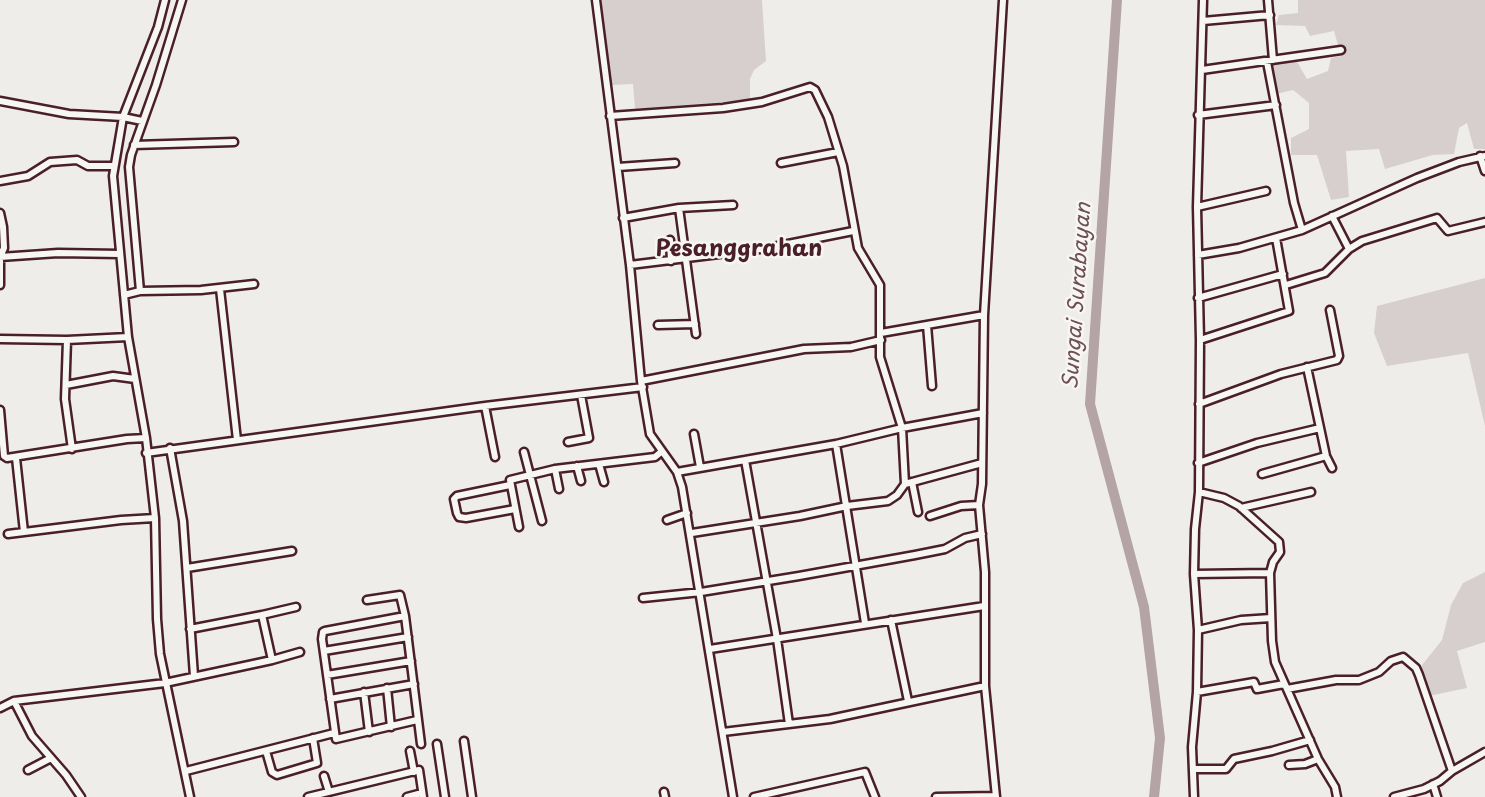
<!DOCTYPE html>
<html>
<head>
<meta charset="utf-8">
<style>
	body { margin:0 }
	canvas { display:block; background:#efedea }
</style>
</head>
<body>
<canvas width="1485" height="797"></canvas>
<script>
const context = document.querySelector('canvas').getContext('2d');
context.lineJoin = 'round';
function fill(path, color) { context.fillStyle = color; context.fill(path, 'evenodd'); }
const poly = rows => new Path2D(rows.map(r => 'M' + r).join(''));
function strokePath(path, color, width, dash) { context.strokeStyle = color; context.lineWidth = width; context.lineCap = dash ? 'butt' : 'round'; context.setLineDash(dash || []); context.stroke(path); }
function drawText(font, color, halo, rows, align = 'center') {
  context.font = font + ' "Playpen Sans",sans-serif'; context.lineWidth = 5; context.setLineDash([]); context.textBaseline = 'middle'; context.strokeStyle = halo; context.fillStyle = color; for (const [text, x, y, turn = 0] of rows) {
    context.save(); context.translate(x, y); context.rotate((+turn || 0) * Math.PI / 180); context.textAlign = isNaN(turn) ? turn : align; if (halo) context.strokeText(text, 0, 0); context.fillText(text, 0, 0); context.restore();
  }
}
fill(poly([
	[601,0,762,0,766,61,754,70,750,79,750,100,635,109,633,84,611,85],
	[1298,0,1485,0,1485,149,1474,149,1467,123,1459,128,1454,154,1433,155,1385,169,1379,149,1346,151,1349,197,1331,200,1317,155,1291,155,1291,138,1309,129,1309,103,1293,90,1276,94,1271,65,1296,60,1307,79,1328,71,1331,58,1341,56,1334,31,1310,36,1305,26,1276,25,1279,15,1298,13],
	[1485,278,1485,426,1468,353,1387,366,1374,333,1377,306],
	[1485,572,1485,642,1457,651,1467,688,1429,696,1422,673,1422,665,1442,640,1451,605,1463,583]
]), '#d7cfce');
strokePath(poly([
	[1117,0,1090,404,1144,607,1160,738,1154,797]
]), '#b4a4a5', 10);
const minor = poly([
	[165,0,158,27,123,117,113,176,128,337,146,438,155,518,157,619,160,654,190,797],
	[596,0,630,265,641,381,650,434,677,472,682,487,733,797],
	[1268,0,1273,60],
	[1203,21,1270,15],
	[1267,62,1294,203,1302,230],
	[1202,70,1341,50],
	[0,101,69,114,123,117,142,121],
	[1198,115,1276,105],
	[610,116,723,108,762,102,810,87,815,90,828,117,843,166,858,248,880,285,880,357,902,428,905,484],
	[134,145,234,142],
	[1480,156,1485,171],
	[781,163,838,152],
	[618,167,675,163],
	[0,181,28,176,50,162,77,160,88,166,114,166],
	[1197,207,1266,191],
	[679,208,696,334],
	[0,213,3,227,4,248,0,257,0,285],
	[1332,216,1349,249],
	[623,218,679,208,733,205],
	[670,240,671,261],
	[1198,255,1239,248,1302,230,1417,178,1459,162,1485,156],
	[0,257,58,253,120,254],
	[630,265,768,248,853,231],
	[1286,285,1325,273,1349,249,1362,241,1437,218,1448,231,1485,222],
	[220,289,237,440],
	[140,291,129,167,131,155,156,85,182,0],
	[124,295,140,291,201,290,254,284],
	[1198,298,1283,274],
	[658,325,695,324],
	[927,325,932,386],
	[881,333,984,315],
	[0,339,67,340,128,337],
	[67,340,65,399,72,449],
	[1200,340,1289,311,1276,238],
	[1307,367,1326,456,1332,468],
	[641,381,804,349,851,347,881,340],
	[66,385,113,376,135,379],
	[1199,404,1281,374,1337,360,1339,356,1330,310],
	[485,406,495,457],
	[0,410,4,456,7,458,127,439,146,438],
	[694,434,700,467],
	[568,442,589,438,581,395],
	[836,444,865,623],
	[170,448,183,521,194,676],
	[524,452,542,521],
	[146,453,485,406,643,387],
	[16,458,24,532],
	[745,460,777,639,789,724],
	[1198,463,1257,443,1320,428],
	[599,464,604,482],
	[577,466,581,481],
	[555,469,559,489],
	[677,472,836,444,902,428,983,413],
	[1262,474,1326,456],
	[912,482,918,512],
	[510,485,457,496,454,499,457,513,459,517,466,518,515,509],
	[1199,492,1224,498,1239,506,1279,542,1280,552,1273,562,1270,573,1272,641,1275,662,1318,759,1335,787,1337,797],
	[1241,508,1311,492],
	[930,516,961,506,979,505],
	[667,520,687,513],
	[519,527,510,480,555,469,655,457,661,452],
	[692,533,800,516,847,506,888,501,897,495,905,484,982,463],
	[8,534,121,520,155,518],
	[187,568,292,551],
	[1194,574,1270,573],
	[643,598,701,592,799,576,915,555,945,549,965,538,982,534],
	[367,600,400,595,405,616,421,744],
	[405,616,325,631,323,632,322,639,336,739,417,720],
	[891,620,908,701],
	[190,629,262,615],
	[1198,630,1241,620,1271,618],
	[710,649,984,606],
	[324,651,408,637],
	[272,660,300,652],
	[327,675,411,661],
	[387,688,391,727],
	[1287,689,1336,680,1359,680,1379,672,1391,661,1403,657,1416,668,1419,675,1452,771],
	[364,692,369,732],
	[1197,692,1254,682,1257,689,1284,684],
	[330,699,414,684],
	[14,701,32,736,66,775,81,797],
	[0,708,14,701,165,683,272,660,262,615,296,607],
	[723,732,830,719,985,686],
	[464,741,472,797],
	[437,744,445,797],
	[266,751,272,772,277,775,317,763,313,738],
	[410,751,414,772],
	[1289,765,1305,764,1318,759],
	[1193,769,1226,769,1234,759,1272,751,1310,740],
	[28,770,51,758],
	[186,771,334,733],
	[324,776,329,792],
	[1433,784,1437,797],
	[664,792,665,797],
	[308,797,419,770,423,797],
	[407,797,422,793],
	[754,797,865,772,875,797],
	[936,797,996,796],
	[996,797,985,686,985,572,979,505,982,484,984,315,1003,0],
	[1194,797,1192,747,1197,692,1198,630,1194,574,1195,529,1199,492,1200,340,1197,207,1203,0],
	[1394,797,1424,789,1440,781,1452,771,1485,752]
]);
strokePath(minor, '#4a1f2b', 11);
strokePath(minor, '#f6f6f2', 6);
drawText('italic 21px', '#6f4e56', '#f6f6f2', [
	["Sungai Surabayan",1078,296,-86]
]);
drawText('bold 23px', '#4a1f2b', '#f6f6f2', [
	["Pesanggrahan",739,250]
]);
</script>
</body>
</html>
